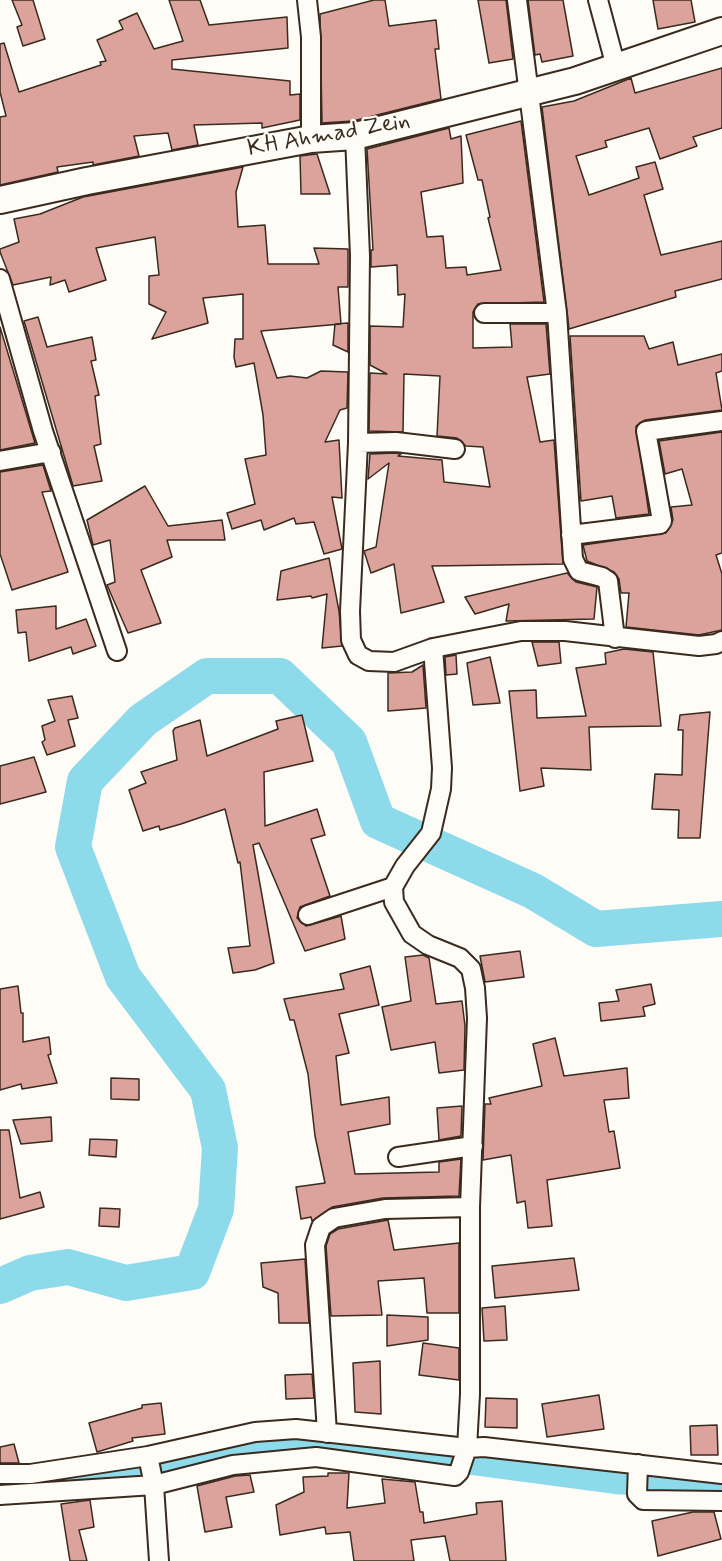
<!DOCTYPE html>
<html>
<head>
<meta charset="utf-8">
<style>
	body { margin:0 }
	canvas { display:block; background:#fdfcf7 }
</style>
</head>
<body>
<canvas width="722" height="1561"></canvas>
<script>
const context = document.querySelector('canvas').getContext('2d');
context.lineJoin = 'round';
const poly = rows => new Path2D(rows.map(r => 'M' + r).join(''));
function strokePath(path, color, width, dash) { context.strokeStyle = color; context.lineWidth = width; context.lineCap = dash ? 'butt' : 'round'; context.setLineDash(dash || []); context.stroke(path); }
function fill(path, color) { context.fillStyle = color; context.fill(path, 'evenodd'); }
function drawText(font, color, halo, rows, align = 'center') {
  context.font = font + ' Mynerve,sans-serif'; context.lineWidth = 4.5; context.setLineDash([]); context.textBaseline = 'middle'; context.strokeStyle = halo; context.fillStyle = color; for (const [text, x, y, turn = 0] of rows) {
    context.save(); context.translate(x, y); context.rotate((+turn || 0) * Math.PI / 180); context.textAlign = isNaN(turn) ? turn : align; if (halo) context.strokeText(text, 0, 0); context.fillText(text, 0, 0); context.restore();
  }
}
strokePath(poly([
	[0,1483,49,1482,172,1468,276,1446,333,1448,469,1464,620,1484,722,1488]
]), '#8ddaeb', 21);
strokePath(poly([
	[0,1286,30,1273,68,1267,126,1283,192,1272,216,1209,220,1148,208,1090,123,977,73,847,85,781,143,720,207,676,280,676,349,742,378,821,533,891,596,929,722,919]
]), '#8ddaeb', 36);
const building = poly([
	[12,0,33,0,45,39,23,46,17,27,22,25,12,0],
	[169,0,200,0,209,25,287,17,288,48,172,60,172,69,290,81,290,95,300,94,300,120,262,128,262,123,194,125,198,145,172,150,168,133,134,136,139,156,93,165,93,162,57,167,58,172,0,185,0,117,6,116,0,92,0,44,4,43,19,92,101,65,100,62,106,61,97,40,123,29,119,21,137,13,154,49,183,41,169,0],
	[374,0,385,0,389,26,436,20,439,49,435,49,441,99,353,121,322,123,320,14,374,0],
	[478,0,506,0,513,59,489,63,478,0],
	[528,0,563,0,573,56,542,62,540,54,535,55,528,0],
	[653,0,691,0,695,22,658,29,653,0],
	[722,68,722,128,693,137,697,146,660,159,649,128,605,141,607,147,576,156,589,195,639,178,636,167,655,162,663,189,644,195,661,255,722,241,722,279,675,291,676,297,569,329,542,107,574,101,631,78,635,93,722,68],
	[521,121,544,302,478,304,473,312,473,348,512,347,510,324,546,324,550,374,527,377,540,442,554,440,563,564,432,566,444,602,401,613,394,564,371,573,364,551,376,547,389,463,368,479,370,454,395,453,401,454,398,456,442,460,444,482,490,487,483,447,466,446,457,438,437,436,440,376,404,374,403,432,369,431,370,373,387,374,370,365,370,326,403,327,405,294,398,295,397,265,371,267,371,250,373,250,367,149,449,128,451,139,461,136,463,183,421,192,427,237,443,236,446,268,466,267,467,275,501,270,488,218,490,217,482,180,478,180,466,135,521,121],
	[317,154,330,194,301,194,300,156,317,154],
	[243,167,236,192,238,227,265,225,268,264,319,264,314,248,348,249,348,287,338,287,341,324,261,331,277,378,290,376,307,378,321,371,348,372,347,408,340,410,325,442,339,440,342,498,332,497,342,549,324,554,314,522,296,524,294,518,264,530,261,520,232,529,227,513,255,504,245,459,266,455,263,415,254,363,236,367,234,357,235,339,243,339,243,294,203,298,208,323,152,339,166,312,149,304,149,276,159,275,155,237,96,248,106,280,69,292,65,280,50,285,51,277,13,285,0,252,0,249,19,242,14,219,40,214,83,197,243,167],
	[38,317,47,347,92,337,96,360,91,361,99,395,95,396,101,444,94,446,102,481,73,486,24,321,38,317],
	[348,323,348,352,333,345,335,324,348,323],
	[0,327,35,443,0,450,0,327],
	[570,336,644,336,649,349,673,342,678,365,722,354,722,371,716,373,722,410,645,420,636,426,649,514,616,518,612,496,581,501,570,336],
	[722,432,722,553,716,555,722,574,722,630,699,635,626,627,629,593,621,593,619,579,614,572,587,561,583,545,666,533,673,520,671,507,692,505,682,469,665,474,659,441,722,432],
	[43,465,51,491,42,492,68,572,12,590,0,554,0,472,43,465],
	[145,486,168,526,222,520,225,540,167,540,172,557,141,570,161,623,128,633,107,585,115,582,110,540,93,545,87,520,145,486],
	[329,558,339,611,342,646,322,648,327,594,312,598,311,596,277,600,281,571,329,558],
	[567,573,576,582,597,587,594,619,506,621,509,604,475,614,465,597,567,573],
	[56,606,56,629,86,619,96,646,73,654,71,647,29,661,26,632,18,633,16,610,56,606],
	[532,642,559,642,561,663,538,666,532,642],
	[624,649,653,652,661,726,589,727,591,770,541,768,544,786,520,791,509,691,536,690,537,718,586,716,576,668,606,664,605,653,624,649],
	[456,655,457,674,446,675,445,657,456,655],
	[490,657,500,703,473,705,467,663,490,657],
	[423,665,426,708,388,711,388,673,412,672,423,665],
	[72,696,78,718,68,720,75,746,47,755,42,742,45,740,42,726,55,721,48,700,72,696],
	[710,712,700,838,678,838,679,810,652,809,655,774,682,775,683,730,678,730,680,715,710,712],
	[302,715,313,761,264,772,265,826,317,809,325,835,311,839,330,896,300,907,297,918,306,926,341,916,345,939,305,951,259,843,253,845,274,963,255,970,233,973,228,948,250,946,240,862,238,863,225,809,181,824,160,830,159,826,143,831,129,790,146,783,141,772,177,760,173,731,175,728,200,720,207,756,278,729,276,721,302,715],
	[34,757,46,792,0,804,0,766,34,757],
	[520,951,524,977,485,982,480,956,520,951],
	[423,955,429,958,436,1004,462,1001,465,1026,464,1070,439,1073,435,1042,391,1050,382,1007,411,1001,405,957,423,955],
	[370,966,379,1005,339,1014,349,1053,336,1056,341,1105,389,1097,390,1124,348,1132,355,1174,439,1172,439,1162,461,1159,459,1196,383,1198,332,1207,312,1221,311,1217,301,1219,296,1187,325,1183,315,1136,308,1074,294,1020,290,1020,284,999,344,989,340,974,370,966],
	[651,984,655,1004,643,1007,645,1016,601,1021,599,1003,619,1001,616,990,651,984],
	[18,986,21,1013,23,1013,23,1042,49,1037,51,1054,48,1055,57,1083,22,1089,21,1084,0,1090,0,989,18,986],
	[555,1038,564,1076,627,1068,629,1098,604,1100,609,1132,614,1131,620,1168,547,1180,552,1226,528,1228,525,1201,517,1203,511,1155,483,1160,485,1104,491,1104,489,1098,542,1086,533,1044,555,1038],
	[111,1078,139,1079,139,1100,111,1099,111,1078],
	[462,1106,461,1136,439,1140,437,1108,462,1106],
	[51,1117,52,1141,21,1144,13,1120,51,1117],
	[0,1130,9,1130,20,1198,40,1192,44,1207,0,1219,0,1130],
	[90,1139,117,1140,116,1157,89,1155,90,1139],
	[100,1208,120,1209,119,1227,99,1226,100,1208],
	[388,1220,394,1250,459,1243,459,1313,427,1313,424,1278,378,1281,382,1315,331,1316,326,1246,330,1234,338,1229,388,1220],
	[574,1258,579,1290,495,1298,492,1266,574,1258],
	[305,1259,309,1323,279,1323,278,1293,263,1287,261,1263,305,1259],
	[505,1306,507,1340,484,1341,482,1308,505,1306],
	[387,1315,428,1317,428,1340,387,1346,387,1315],
	[423,1343,459,1348,459,1380,419,1375,423,1343],
	[380,1361,381,1414,355,1412,353,1363,380,1361],
	[312,1374,314,1398,286,1399,285,1375,312,1374],
	[599,1395,604,1429,547,1437,542,1404,599,1395],
	[486,1398,517,1399,517,1428,485,1427,486,1398],
	[161,1403,165,1434,132,1438,133,1441,97,1452,89,1423,142,1408,142,1405,161,1403],
	[717,1425,718,1455,691,1455,690,1426,717,1425],
	[14,1444,19,1463,0,1463,0,1447,14,1444],
	[328,1473,349,1473,347,1508,385,1503,382,1479,415,1482,420,1512,423,1512,424,1523,477,1514,476,1503,502,1501,506,1561,450,1561,445,1536,411,1540,414,1561,354,1561,350,1532,326,1534,325,1527,280,1535,276,1505,304,1492,303,1477,328,1476,328,1473],
	[250,1475,254,1492,226,1497,232,1527,205,1532,197,1486,235,1476,250,1475],
	[90,1500,94,1527,79,1530,87,1561,70,1561,61,1504,90,1500],
	[693,1512,714,1512,721,1539,658,1556,652,1521,693,1512]
]);
fill(building, '#dca29c');
strokePath(building, '#3b2a1e', 1.5);
const street = poly([
	[307,0,311,37,311,139],
	[598,0,616,67],
	[355,136,360,256,358,443,350,611,351,640,358,655,369,661,394,662,433,648,521,631,565,631,699,646,716,644,722,641],
	[0,279,43,431,117,651],
	[484,313,557,313,517,0],
	[557,313,573,559,579,571,602,577,608,581,615,638],
	[358,443,396,442,455,449],
	[0,461,51,452],
	[571,535,660,524,662,521,646,431,722,421],
	[433,648,442,768,441,789,431,833,405,866,393,887,394,902,412,934,428,945,460,958,471,969,475,988,477,1018,470,1207,470,1394,467,1448,484,1447,722,1474],
	[308,915,393,887],
	[398,1157,473,1146],
	[327,1433,315,1245,321,1227,334,1218,385,1209,470,1207],
	[148,1456,154,1485,159,1561],
	[638,1464,637,1494,643,1500,722,1501],
	[0,1474,30,1474,148,1456,255,1432,296,1429,467,1448,459,1472,455,1476,316,1457,233,1465,154,1485,0,1495]
]);
const secondary = poly([
	[0,200,87,181,311,139,355,136,575,81,722,31]
]);
strokePath(street, '#3b2a1e', 22);
strokePath(secondary, '#3b2a1e', 30);
strokePath(street, '#fdfcf7', 18);
strokePath(secondary, '#fdfcf7', 26);
drawText('24px', '#3b2a1e', '#fdfcf7', [
	["KH Ahmad Zein",329,136,-10]
]);
</script>
</body>
</html>
